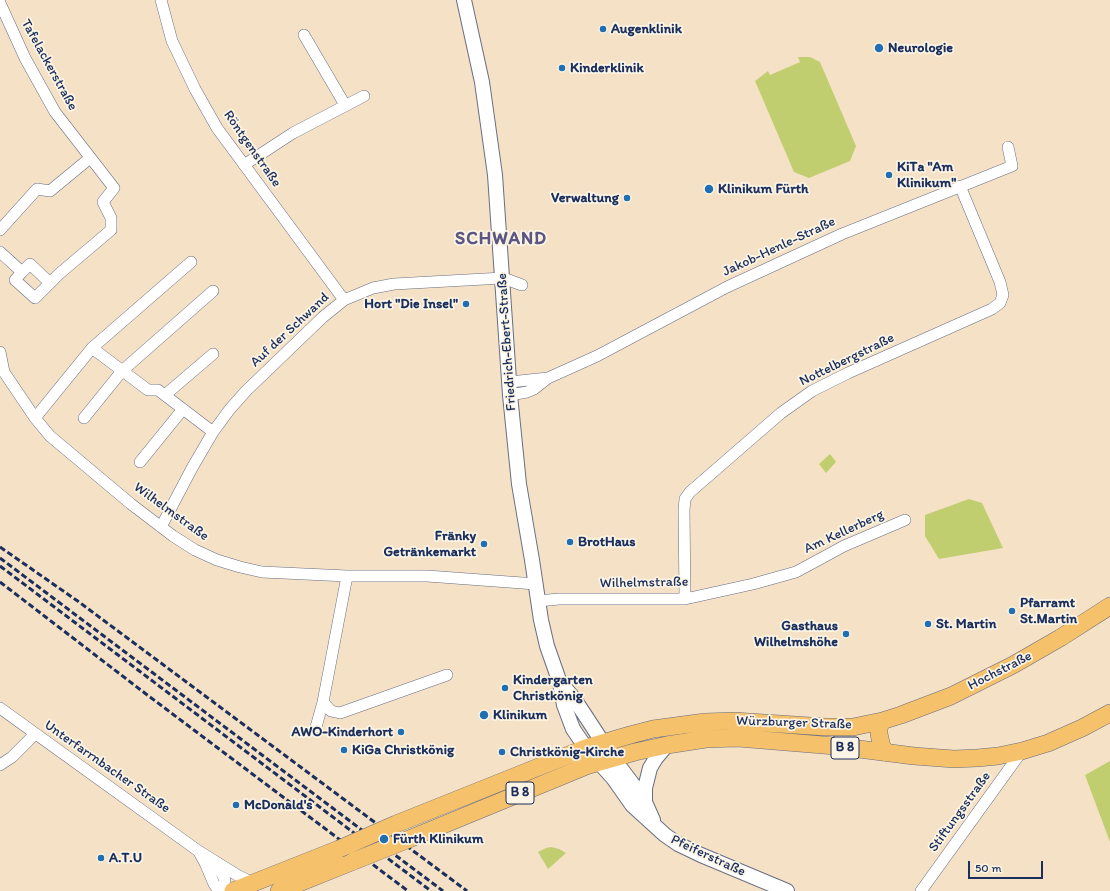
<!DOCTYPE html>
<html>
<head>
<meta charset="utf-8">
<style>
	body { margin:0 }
	#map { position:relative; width:1110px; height:891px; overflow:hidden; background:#f5e1c5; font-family:Itim,sans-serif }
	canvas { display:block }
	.scale { position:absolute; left:968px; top:861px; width:75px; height:18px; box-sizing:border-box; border:2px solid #1b2f5e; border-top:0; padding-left:5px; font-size:12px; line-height:14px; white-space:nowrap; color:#1b2f5e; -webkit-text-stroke:3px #fcf5e5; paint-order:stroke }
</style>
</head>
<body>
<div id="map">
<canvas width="1110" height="891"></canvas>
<div class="scale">50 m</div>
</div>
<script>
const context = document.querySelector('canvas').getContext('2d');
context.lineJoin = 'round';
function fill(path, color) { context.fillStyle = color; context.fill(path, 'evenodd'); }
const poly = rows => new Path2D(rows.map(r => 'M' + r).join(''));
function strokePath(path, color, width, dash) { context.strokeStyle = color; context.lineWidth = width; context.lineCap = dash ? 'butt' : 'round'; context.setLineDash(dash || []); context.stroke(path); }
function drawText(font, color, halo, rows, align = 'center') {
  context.font = font + ' Itim,sans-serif'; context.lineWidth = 3.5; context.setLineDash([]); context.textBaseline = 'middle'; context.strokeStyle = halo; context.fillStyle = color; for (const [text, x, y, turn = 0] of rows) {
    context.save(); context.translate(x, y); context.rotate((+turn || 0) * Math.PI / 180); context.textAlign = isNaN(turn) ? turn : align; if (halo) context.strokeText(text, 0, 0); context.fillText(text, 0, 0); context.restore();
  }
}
fill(poly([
	[798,57,810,57,820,62,856,146,850,161,809,178,794,172,755,81,768,71,770,75,800,62],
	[830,454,836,462,826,473,819,464],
	[969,499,982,503,1003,548,939,559,925,536,925,515],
	[1110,761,1110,842,1085,775],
	[551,847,559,849,566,853,548,869,538,852,546,848]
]), '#c1ce70');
const minor = poly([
	[161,0,172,41,195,89,217,128,344,300],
	[0,3,25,58,55,112,114,188,103,202,111,218,111,230,59,274,35,298,15,280,22,272],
	[304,35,345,105],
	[244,165,293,133,364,96],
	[0,230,37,189,50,191,90,158],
	[0,252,22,272,30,264,50,283],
	[92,348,148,390,158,390,213,432],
	[0,352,4,372,35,418,50,436,131,504,173,536,195,550,217,560,240,567,262,572,347,576,427,576,536,584],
	[510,382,548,378],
	[165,395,213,354],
	[510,395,527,392,534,389,548,378,597,356,727,287,842,234,1012,166,1008,147],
	[35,418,92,348,191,262],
	[84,418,122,371,213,291],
	[140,462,183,409],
	[161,527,192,468,213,432,230,409,246,391,323,317,344,300,373,288,394,284,503,278,522,285],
	[685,599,684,510,685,499,690,492,781,413,812,391,848,373,992,309,1000,303,1003,295,1000,282,960,186],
	[538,601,559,599,685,599,753,584,796,572,844,546,905,520],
	[323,702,331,711,340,713,447,675],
	[0,708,197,850,237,875,253,883],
	[316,727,323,702,347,576],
	[0,765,12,757,35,734],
	[199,852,206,865,214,884,219,891],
	[216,862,225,880,223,891],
	[921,891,1022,751]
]);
const tertiary = poly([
	[464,0,482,82,495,175,510,395,519,484,532,560,541,620,547,646,560,683,564,705,573,729,586,748,613,778,632,805,665,835,678,844,701,855,787,891],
	[561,683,575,700,613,758,638,791,645,802,653,820],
	[645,802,645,788,650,768,656,758,667,745]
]);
const primary = poly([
	[882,721,879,728,879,734,882,747,887,753],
	[396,824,586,748,630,735,653,729,705,722,734,721,826,727,853,727,882,721,901,715,951,696,1013,665,1060,638,1110,606],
	[409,839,589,765,635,752,667,745,706,739,738,738,835,746,914,756,954,759,977,758,998,756,1022,751,1048,743,1082,728,1110,713],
	[233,891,339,849],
	[279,891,354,861]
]);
strokePath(minor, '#676d82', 12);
strokePath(tertiary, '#676d82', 16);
strokePath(primary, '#676d82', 18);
strokePath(minor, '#fff', 11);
strokePath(tertiary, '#fff', 14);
strokePath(primary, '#f5c16b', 17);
strokePath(poly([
	[0,547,79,602,467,891],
	[0,558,443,891],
	[0,566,431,891],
	[0,582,146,694,408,891]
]), '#1b2f5e', 3, [6, 3]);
const primaryBridge = poly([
	[339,849,396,824],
	[354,861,409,839]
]);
strokePath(primaryBridge, '#676d82', 18, []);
strokePath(primaryBridge, '#f5c16b', 17);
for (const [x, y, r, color] of [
	[603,29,4,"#1f6fb2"],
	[879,48,5,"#1f6fb2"],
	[562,68,4,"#1f6fb2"],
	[889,175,4,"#1f6fb2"],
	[709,189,5,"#1f6fb2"],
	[627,198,4,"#1f6fb2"],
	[466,304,4,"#1f6fb2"],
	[570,542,4,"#1f6fb2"],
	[484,544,4,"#1f6fb2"],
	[1012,611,4,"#1f6fb2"],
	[928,624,4,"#1f6fb2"],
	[846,634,4,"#1f6fb2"],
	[505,688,4,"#1f6fb2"],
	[484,715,5,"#1f6fb2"],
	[401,732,4,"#1f6fb2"],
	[344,750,4,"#1f6fb2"],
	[502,752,4,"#1f6fb2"],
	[236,805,4,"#1f6fb2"],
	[384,839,5,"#1f6fb2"],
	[101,858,4,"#1f6fb2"]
]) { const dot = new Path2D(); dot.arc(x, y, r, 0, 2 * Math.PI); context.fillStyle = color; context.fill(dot); strokePath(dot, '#fcf5e5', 1.5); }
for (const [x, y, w] of [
	[845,748,28],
	[520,793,28]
]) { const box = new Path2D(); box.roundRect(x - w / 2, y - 11, w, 22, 3); context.fillStyle = '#fcf5e5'; context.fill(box); strokePath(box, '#1b2f5e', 1); }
drawText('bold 13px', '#1b2f5e', null, [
	["B 8",845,748],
	["B 8",520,793]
]);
drawText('bold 14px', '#1b2f5e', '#fcf5e5', [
	["Augenklinik",611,29],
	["Neurologie",888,48],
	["Kinderklinik",570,68],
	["KiTa \"Am",897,167],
	["Klinikum\"",897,183],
	["Klinikum Fürth",718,189],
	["Verwaltung",619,198,"right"],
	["Hort \"Die Insel\"",458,304,"right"],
	["Fränky",476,536,"right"],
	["Getränkemarkt",476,552,"right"],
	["BrotHaus",578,542],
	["Pfarramt",1020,603],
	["St.Martin",1020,619],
	["St. Martin",936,624],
	["Gasthaus",838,626,"right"],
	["Wilhelmshöhe",838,642,"right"],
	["Kindergarten",513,680],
	["Christkönig",513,696],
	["Klinikum",493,715],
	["AWO-Kinderhort",393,732,"right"],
	["KiGa Christkönig",352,750],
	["Christkönig-Kirche",510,752],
	["McDonald's",244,805],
	["Fürth Klinikum",393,839],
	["A.T.U",109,858]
], 'left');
drawText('14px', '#1b2f5e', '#fcf5e5', [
	["Tafelackerstraße",49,65,61],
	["Röntgenstraße",252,149,55],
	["Jakob-Henle-Straße",779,247,-25],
	["Auf der Schwand",290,330,-43],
	["Friedrich-Ebert-Straße",507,342,-94],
	["Nottelbergstraße",847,360,-26],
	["Wilhelmstraße",171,512,36],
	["Am Kellerberg",844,532,-25],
	["Wilhelmstraße",644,583,-1],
	["Hochstraße",1000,671,-27],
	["Würzburger Straße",794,723,2],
	["Unterfarrnbacher Straße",107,767,35],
	["Stiftungsstraße",960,812,-54],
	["Pfeiferstraße",708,856,25]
]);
context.letterSpacing = '1px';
drawText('bold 18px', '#5b5782', '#fcf5e5', [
	["SCHWAND",501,239]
]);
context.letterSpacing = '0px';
</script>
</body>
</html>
